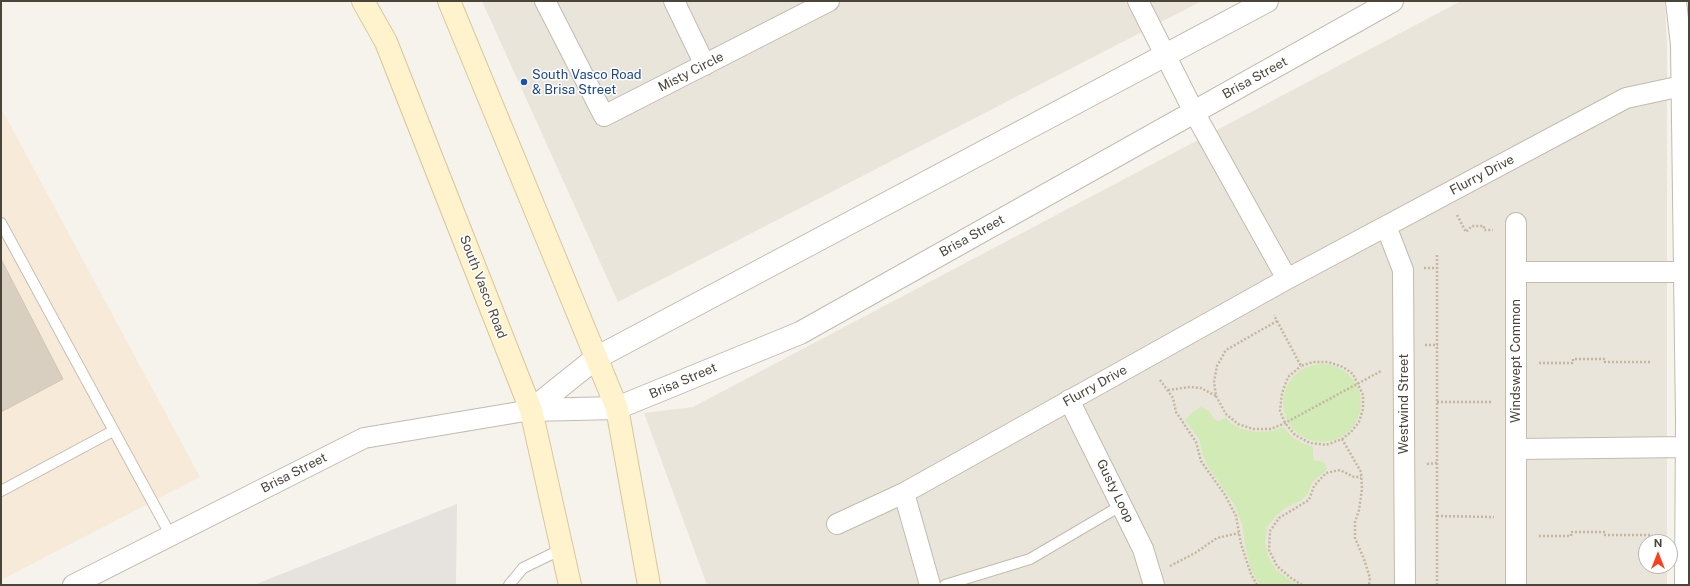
<!DOCTYPE html>
<html>
<head>
<meta charset="utf-8">
<style>
	body { margin:0 }
	#map { position:relative; width:1690px; height:586px; overflow:hidden; background:#f6f3ec; font-family:"Public Sans",sans-serif }
	canvas { display:block }
	.frame { position:absolute; inset:0; border:2px solid #4b4439; pointer-events:none }
	.north { position:absolute; left:1638px; top:534px; width:40px; height:40px; box-sizing:border-box; background:#fff; border:1px solid #b7b4b0; border-radius:50%; rotate:0deg; font-size:11px; font-weight:700; line-height:16px; text-align:center; color:#4b4439 }
	.north::after { content:''; display:block; margin:auto; width:14px; height:18px; background:#fc3f1d; clip-path:polygon(50% 0,100% 100%,50% 72%,0 100%) }
</style>
</head>
<body>
<div id="map">
<canvas width="1690" height="586"></canvas>
<div class="frame"></div>
<div class="north">N</div>
</div>
<script>
const context = document.querySelector('canvas').getContext('2d');
context.lineJoin = 'round';
function fill(path, color) { context.fillStyle = color; context.fill(path, 'evenodd'); }
const poly = rows => new Path2D(rows.map(r => 'M' + r).join(''));
function strokePath(path, color, width, dash) { context.strokeStyle = color; context.lineWidth = width; context.lineCap = dash ? 'butt' : 'round'; context.setLineDash(dash || []); context.stroke(path); }
function drawText(font, color, halo, rows, align = 'center') {
  context.font = font + ' "Public Sans",sans-serif'; context.lineWidth = 3; context.setLineDash([]); context.textBaseline = 'middle'; context.strokeStyle = halo; context.fillStyle = color; for (const [text, x, y, turn = 0] of rows) {
    context.save(); context.translate(x, y); context.rotate((+turn || 0) * Math.PI / 180); context.textAlign = isNaN(turn) ? turn : align; if (halo) context.strokeText(text, 0, 0); context.fillText(text, 0, 0); context.restore();
  }
}
fill(poly([
	[482,1,1202,1,618,302],
	[1461,1,1665,1,1667,46,1667,542,1646,542,1646,566,1667,566,1667,585,707,585,644,413,693,407]
]), '#eae5da');
fill(poly([
	[1,108,200,477,1,580]
]), '#f7ead8');
fill(poly([
	[457,504,456,585,254,585]
]), '#e6e2dd');
fill(poly([
	'1283 403a39 39 0 1 1 78 0a39 39 0 1 1-78 0Z',
	[1201,407,1209,411,1214,419,1218,421,1226,418,1232,424,1242,429,1256,432,1273,431,1283,427,1292,437,1302,443,1313,447,1313,456,1314,460,1324,462,1327,469,1312,483,1307,495,1300,501,1285,508,1275,517,1267,527,1265,543,1268,556,1276,570,1297,585,1260,585,1251,569,1246,549,1242,524,1234,504,1209,468,1203,456,1199,439,1185,420,1194,411]
]), '#d2eab5');
const building = poly([
	[1,259,63,379,1,412,1,259]
]);
fill(building, '#d8cfc1');
strokePath(building, '#d3c7b4', 1);
const service = poly([
	[1,223,171,536],
	[1,491,113,431],
	[509,585,523,568,562,549],
	[945,585,1030,559,1122,505]
]);
const minor = poly([
	[545,1,604,116,829,1],
	[674,1,705,65],
	[1138,1,1194,112,1287,279],
	[1676,1,1681,45,1686,421,1685,585],
	[1516,223,1516,585],
	[1386,226,1403,270,1405,585],
	[1516,272,1684,272],
	[1069,400,1143,549,1154,585],
	[1516,449,1686,447],
	[904,493,930,585],
	[837,524,904,493,1287,279,1626,98,1682,86],
	[73,585,364,438,531,410]
]);
const tertiary = poly([
	[531,410,617,408,800,333,1392,1],
	[531,410,596,358,1267,1]
]);
const secondary = poly([
	[363,1,386,42,531,410,570,585],
	[449,1,617,408,649,585]
]);
strokePath(service, '#c2bbae', 12);
strokePath(minor, '#c2bbae', 22);
strokePath(tertiary, '#c2bbae', 24);
strokePath(secondary, '#d6c79b', 24);
strokePath(poly([
	[1457,215,1466,232,1472,226,1484,226,1484,230,1493,230],
	[1424,268,1437,268],
	[1277,321,1301,366,1313,362,1328,362,1343,367,1353,374,1363,395,1363,409,1359,422,1351,432,1342,439,1326,445,1310,443,1295,435,1285,423,1280,411,1282,393,1288,377,1301,366],
	[1425,345,1438,345],
	[1539,363,1573,363,1573,359,1605,359,1605,362,1651,362],
	[1160,380,1173,398,1176,412,1196,442,1201,461,1225,495,1236,516,1241,544,1251,574,1257,585],
	[1168,390,1190,387,1201,388,1216,396,1214,382,1217,366,1226,350,1277,321,1274,315],
	[1216,396,1226,414,1238,424,1253,429,1271,429,1285,423,1381,371],
	[1437,402,1493,402],
	[1342,439,1361,472,1362,489,1359,510,1355,522,1355,538,1364,559,1370,578,1369,585],
	[1427,464,1437,463],
	[1437,516,1494,517],
	[1539,536,1571,536,1571,532,1605,532,1605,535,1650,535],
	[1170,566,1195,553,1217,538,1239,533],
	[1302,585,1291,578,1277,566,1269,550,1270,531,1279,518,1309,500,1314,486,1326,473,1340,470,1354,477,1361,477],
	[1437,585,1437,255]
]), '#c4b79f', 2.5, [2, 2]);
strokePath(service, '#fff', 10);
strokePath(minor, '#fff', 20);
strokePath(tertiary, '#fff', 22);
strokePath(secondary, '#fff3cd', 22);
for (const [x, y, r, color] of [
	[524,82,4,"#1a4fb4"]
]) { const dot = new Path2D(); dot.arc(x, y, r, 0, 2 * Math.PI); context.fillStyle = color; context.fill(dot); strokePath(dot, '#fff', 1.5); }
drawText('13px', '#4b4439', '#fff', [
	["Misty Circle",691,72,-27],
	["Brisa Street",1255,78,-29],
	["Flurry Drive",1482,175,-28],
	["Brisa Street",972,236,-29],
	["South Vasco Road",483,287,69],
	["Windswept Common",1516,361,-90],
	["Brisa Street",683,381,-23],
	["Flurry Drive",1095,386,-29],
	["Westwind Street",1404,404,-90],
	["Brisa Street",294,473,-27],
	["Gusty Loop",1115,491,64]
]);
drawText('13px', '#164399', '#fff', [
	["South Vasco Road",532,75],
	["& Brisa Street",532,90]
], 'left');
</script>
</body>
</html>
